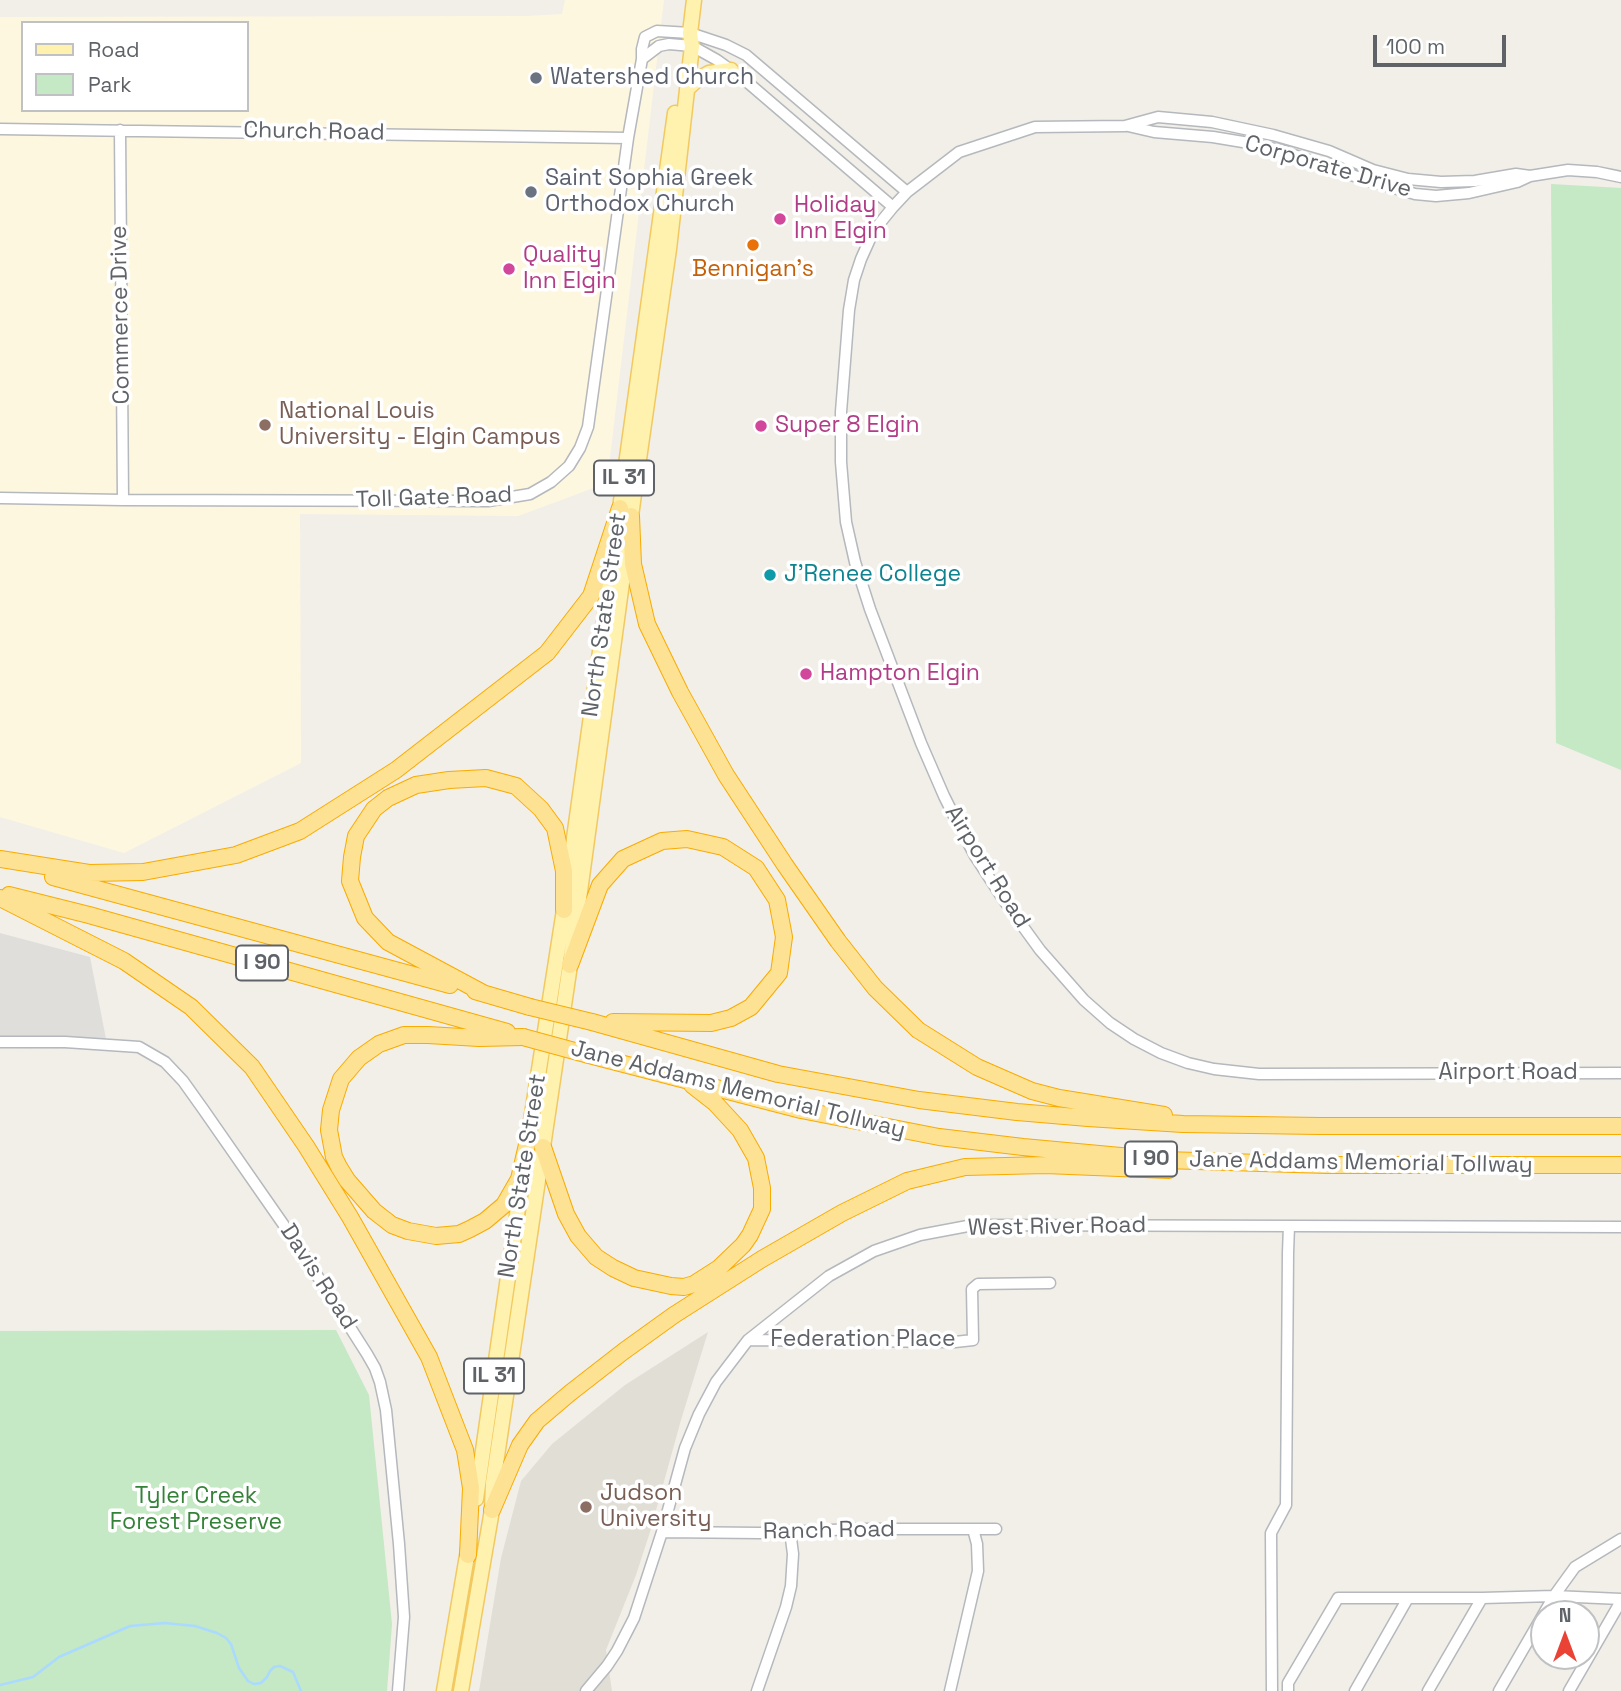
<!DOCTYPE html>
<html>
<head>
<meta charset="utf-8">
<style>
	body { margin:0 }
	#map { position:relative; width:1621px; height:1691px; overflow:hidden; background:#f1efe8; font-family:"Space Grotesk",sans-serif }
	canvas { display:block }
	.legend { position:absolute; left:21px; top:21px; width:228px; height:91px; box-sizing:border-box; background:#fff; border:2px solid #bfc1c3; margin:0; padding:9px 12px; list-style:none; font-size:21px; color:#5f6368 }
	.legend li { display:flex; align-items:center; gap:14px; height:35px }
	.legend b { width:35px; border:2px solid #bfc1c3 }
	.north { position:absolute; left:1530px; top:1600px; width:70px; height:70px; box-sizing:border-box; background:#fff; border:2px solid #bfc1c3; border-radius:50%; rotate:0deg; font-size:19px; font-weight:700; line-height:28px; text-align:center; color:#5f6368 }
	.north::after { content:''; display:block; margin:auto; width:24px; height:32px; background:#ea4335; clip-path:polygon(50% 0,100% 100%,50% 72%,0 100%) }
	.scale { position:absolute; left:1373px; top:35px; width:133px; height:32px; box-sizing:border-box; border:4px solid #5f6368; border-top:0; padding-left:9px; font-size:21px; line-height:24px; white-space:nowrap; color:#5f6368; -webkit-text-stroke:5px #fff; paint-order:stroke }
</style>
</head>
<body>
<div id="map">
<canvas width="1621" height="1691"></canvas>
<ul class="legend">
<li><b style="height:9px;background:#fff2af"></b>Road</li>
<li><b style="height:19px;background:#c5e8c5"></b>Park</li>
</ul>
<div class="north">N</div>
<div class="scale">100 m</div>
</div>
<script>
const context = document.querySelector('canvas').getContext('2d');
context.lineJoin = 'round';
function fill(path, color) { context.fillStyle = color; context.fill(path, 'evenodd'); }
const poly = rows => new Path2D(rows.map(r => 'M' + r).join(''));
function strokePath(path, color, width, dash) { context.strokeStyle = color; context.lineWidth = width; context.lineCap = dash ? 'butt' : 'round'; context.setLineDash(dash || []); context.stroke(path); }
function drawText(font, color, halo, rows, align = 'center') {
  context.font = font + ' "Space Grotesk",sans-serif'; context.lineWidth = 7; context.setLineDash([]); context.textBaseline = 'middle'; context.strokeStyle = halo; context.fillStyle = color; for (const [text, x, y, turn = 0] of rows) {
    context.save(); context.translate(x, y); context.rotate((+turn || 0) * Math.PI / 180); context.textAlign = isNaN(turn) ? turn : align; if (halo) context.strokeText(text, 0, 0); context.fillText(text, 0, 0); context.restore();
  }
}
fill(poly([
	[565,0,664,0,607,483,518,516,300,514,301,763,124,853,0,817,0,17,527,16,562,14],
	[23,23,247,23,247,110,23,110]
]), '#fef7e0');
fill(poly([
	[0,933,90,957,108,1049,0,1048]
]), '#e0deda');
fill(poly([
	[708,1332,681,1420,650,1532,636,1575,606,1650,612,1691,479,1691,501,1558,521,1481,552,1444,625,1385]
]), '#e1ded6');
fill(poly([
	[1551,184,1621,188,1621,770,1556,743],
	[336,1330,369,1395,392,1624,387,1691,0,1691,0,1331]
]), '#c5e8c5');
strokePath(poly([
	[0,1685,33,1677,59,1657,130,1626,165,1623,195,1626,217,1633,226,1638,231,1644,239,1668,248,1681,254,1684,261,1683,267,1677,270,1671,274,1667,280,1666,293,1672,301,1691]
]), '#aadaff', 2.5);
const minor = poly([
	[642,59,659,46,669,44,692,46,717,60,746,81,893,207],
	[1128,126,1154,132,1213,137,1243,142,1279,150,1366,180,1415,194,1436,196,1469,193,1517,182,1530,176,1568,170,1597,172,1621,177],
	[0,129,628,138],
	[120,130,123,500],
	[1530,176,1516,174,1475,181,1441,182,1408,179,1373,170,1329,151,1273,135,1212,122,1158,117,1125,126,1035,127,959,152,907,192,893,207,880,223,870,239,861,259,854,280,849,310,841,412,841,462,846,522,855,562,870,609,921,743,944,796,954,816,975,856,1003,899,1040,950,1084,1000,1110,1023,1134,1039,1161,1053,1188,1063,1214,1069,1259,1074,1621,1073],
	[0,498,123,500,488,501,530,494,551,482,569,466,580,448,588,427,628,138,642,59,642,49,645,37,657,31,690,33,726,45,746,55,907,192],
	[0,1042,65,1042,139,1047,165,1062,183,1081,203,1109,297,1244,367,1354,375,1368,380,1382,386,1410,399,1544,404,1617,398,1691],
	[748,1340,955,1342,973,1340,972,1289,978,1284,1050,1283],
	[662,1532,760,1533,855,1529,996,1529],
	[586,1691,607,1666,617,1651,634,1618,662,1532,685,1448,699,1414,716,1382,748,1340,829,1276,874,1251,920,1235,973,1225,1621,1227],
	[757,1691,786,1607,791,1586,793,1554,790,1531],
	[950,1691,978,1571,977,1544,973,1529],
	[1272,1691,1271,1533,1286,1505,1288,1253,1289,1226],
	[1288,1691,1288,1683,1338,1598,1482,1598,1554,1596,1621,1599],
	[1355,1691,1408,1598],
	[1428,1691,1482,1598],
	[1499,1691,1554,1596,1575,1567,1621,1539],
	[1569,1691,1621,1601]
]);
const major = poly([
	[687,89,698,79,709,73,731,70],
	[527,1146,564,910,675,113],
	[476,1499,523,1173],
	[444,1691,469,1544],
	[461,1691,492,1510,493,1483,570,965,634,494,669,249,692,46,690,33,694,0]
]);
const highway = poly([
	[631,516,633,564,647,624,680,692,726,775,785,865,838,941,875,988,918,1030,977,1067,1032,1091,1059,1098,1164,1115],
	[0,859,89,873,143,872,236,855,300,831,396,770,547,653,591,596,620,508],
	[53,877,450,985],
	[9,895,89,915,507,1032],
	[0,898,124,961,191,1007,252,1067,306,1146,350,1217,429,1357,465,1450,471,1488,468,1555],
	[570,965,600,885,623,859,662,841,687,839,723,847,756,868,777,900,784,937,779,973,751,1007,731,1018,711,1023,613,1022],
	[475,991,530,1007],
	[483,993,388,942,365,918,350,881,352,857,356,836,374,809,388,798,416,785,449,780,486,778,516,786,541,809,555,828,564,871,564,910],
	[592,1022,778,1074,919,1100,1017,1112,1088,1118,1183,1124,1320,1126,1621,1126],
	[523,1037,479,1038,428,1035,404,1035,379,1044,359,1058,341,1079,331,1110,329,1130,334,1157,339,1167,347,1180,374,1211,392,1225,408,1231,436,1236,459,1234,470,1229,485,1221,504,1205,519,1179,529,1136],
	[589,1055,801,1110,939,1137,1023,1147,1164,1160,1327,1165,1621,1165],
	[543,1147,566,1214,578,1236,596,1257,613,1268,634,1278,671,1286,684,1287,694,1284,719,1268,743,1245,750,1235,762,1209,762,1188,756,1158,740,1130,715,1103,692,1085],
	[492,1510,520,1445,537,1421,570,1393,624,1351,674,1315,762,1259,842,1213,907,1181,965,1167,1045,1165,1169,1170]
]);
strokePath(minor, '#b5b8bc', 13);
strokePath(major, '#f2c960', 17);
strokePath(highway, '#f9ab00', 18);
strokePath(minor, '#fff', 10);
strokePath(major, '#fff2af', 14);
strokePath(highway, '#fde293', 16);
const highwayBridge = poly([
	[530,1007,592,1022],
	[523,1037,589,1055]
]);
strokePath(highwayBridge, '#f9ab00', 18, []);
strokePath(highwayBridge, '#fde293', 16);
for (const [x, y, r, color] of [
	[536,78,7,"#6b7280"],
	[531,192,7,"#6b7280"],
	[780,219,7,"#d1479c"],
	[753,245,7,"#e8710a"],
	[509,269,7,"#d1479c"],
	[265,425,7,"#8d6e63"],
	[761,426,7,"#d1479c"],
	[770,575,7,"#0f9aa8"],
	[806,674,7,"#d1479c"],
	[586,1507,7,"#8d6e63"]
]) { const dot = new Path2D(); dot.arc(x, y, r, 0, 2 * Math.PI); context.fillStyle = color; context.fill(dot); strokePath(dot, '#fff', 2.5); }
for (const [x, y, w] of [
	[624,478,60],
	[262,963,52],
	[1151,1159,52],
	[494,1376,60]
]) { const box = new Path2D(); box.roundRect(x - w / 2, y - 17.5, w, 35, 5); context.fillStyle = '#fff'; context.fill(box); strokePath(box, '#5f6368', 2); }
drawText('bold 21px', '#5f6368', null, [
	["IL 31",624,478],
	["I 90",262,963],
	["I 90",1151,1159],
	["IL 31",494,1376]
]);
drawText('23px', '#5b616d', '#fff', [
	["Watershed Church",550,78],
	["Saint Sophia Greek",545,179],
	["Orthodox Church",545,205]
], 'left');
drawText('23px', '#5f6368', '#fff', [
	["Church Road",314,132,1],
	["Corporate Drive",1328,167,16],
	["Commerce Drive",121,315,-91],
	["Toll Gate Road",434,498,-2],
	["North State Street",605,615,-82],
	["Airport Road",987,867,58],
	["Airport Road",1508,1073],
	["Jane Addams Memorial Tollway",738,1090,14],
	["Jane Addams Memorial Tollway",1361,1163,1],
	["North State Street",523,1176,-81],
	["West River Road",1057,1227,-1],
	["Davis Road",318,1277,57],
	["Federation Place",863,1340],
	["Ranch Road",829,1531,-1]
]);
drawText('23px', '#b23c85', '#fff', [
	["Holiday",794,206],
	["Inn Elgin",794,232],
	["Quality",523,256],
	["Inn Elgin",523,282],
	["Super 8 Elgin",775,426],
	["Hampton Elgin",820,674]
], 'left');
drawText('23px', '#c56008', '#fff', [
	["Bennigan's",753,270]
]);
drawText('23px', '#785e54', '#fff', [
	["National Louis",279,412],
	["University - Elgin Campus",279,438],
	["Judson",600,1494],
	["University",600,1520]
], 'left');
drawText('23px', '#0d838f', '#fff', [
	["J'Renee College",784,575]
], 'left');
drawText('23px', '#348238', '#fff', [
	["Tyler Creek",196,1497],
	["Forest Preserve",196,1523]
]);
</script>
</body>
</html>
